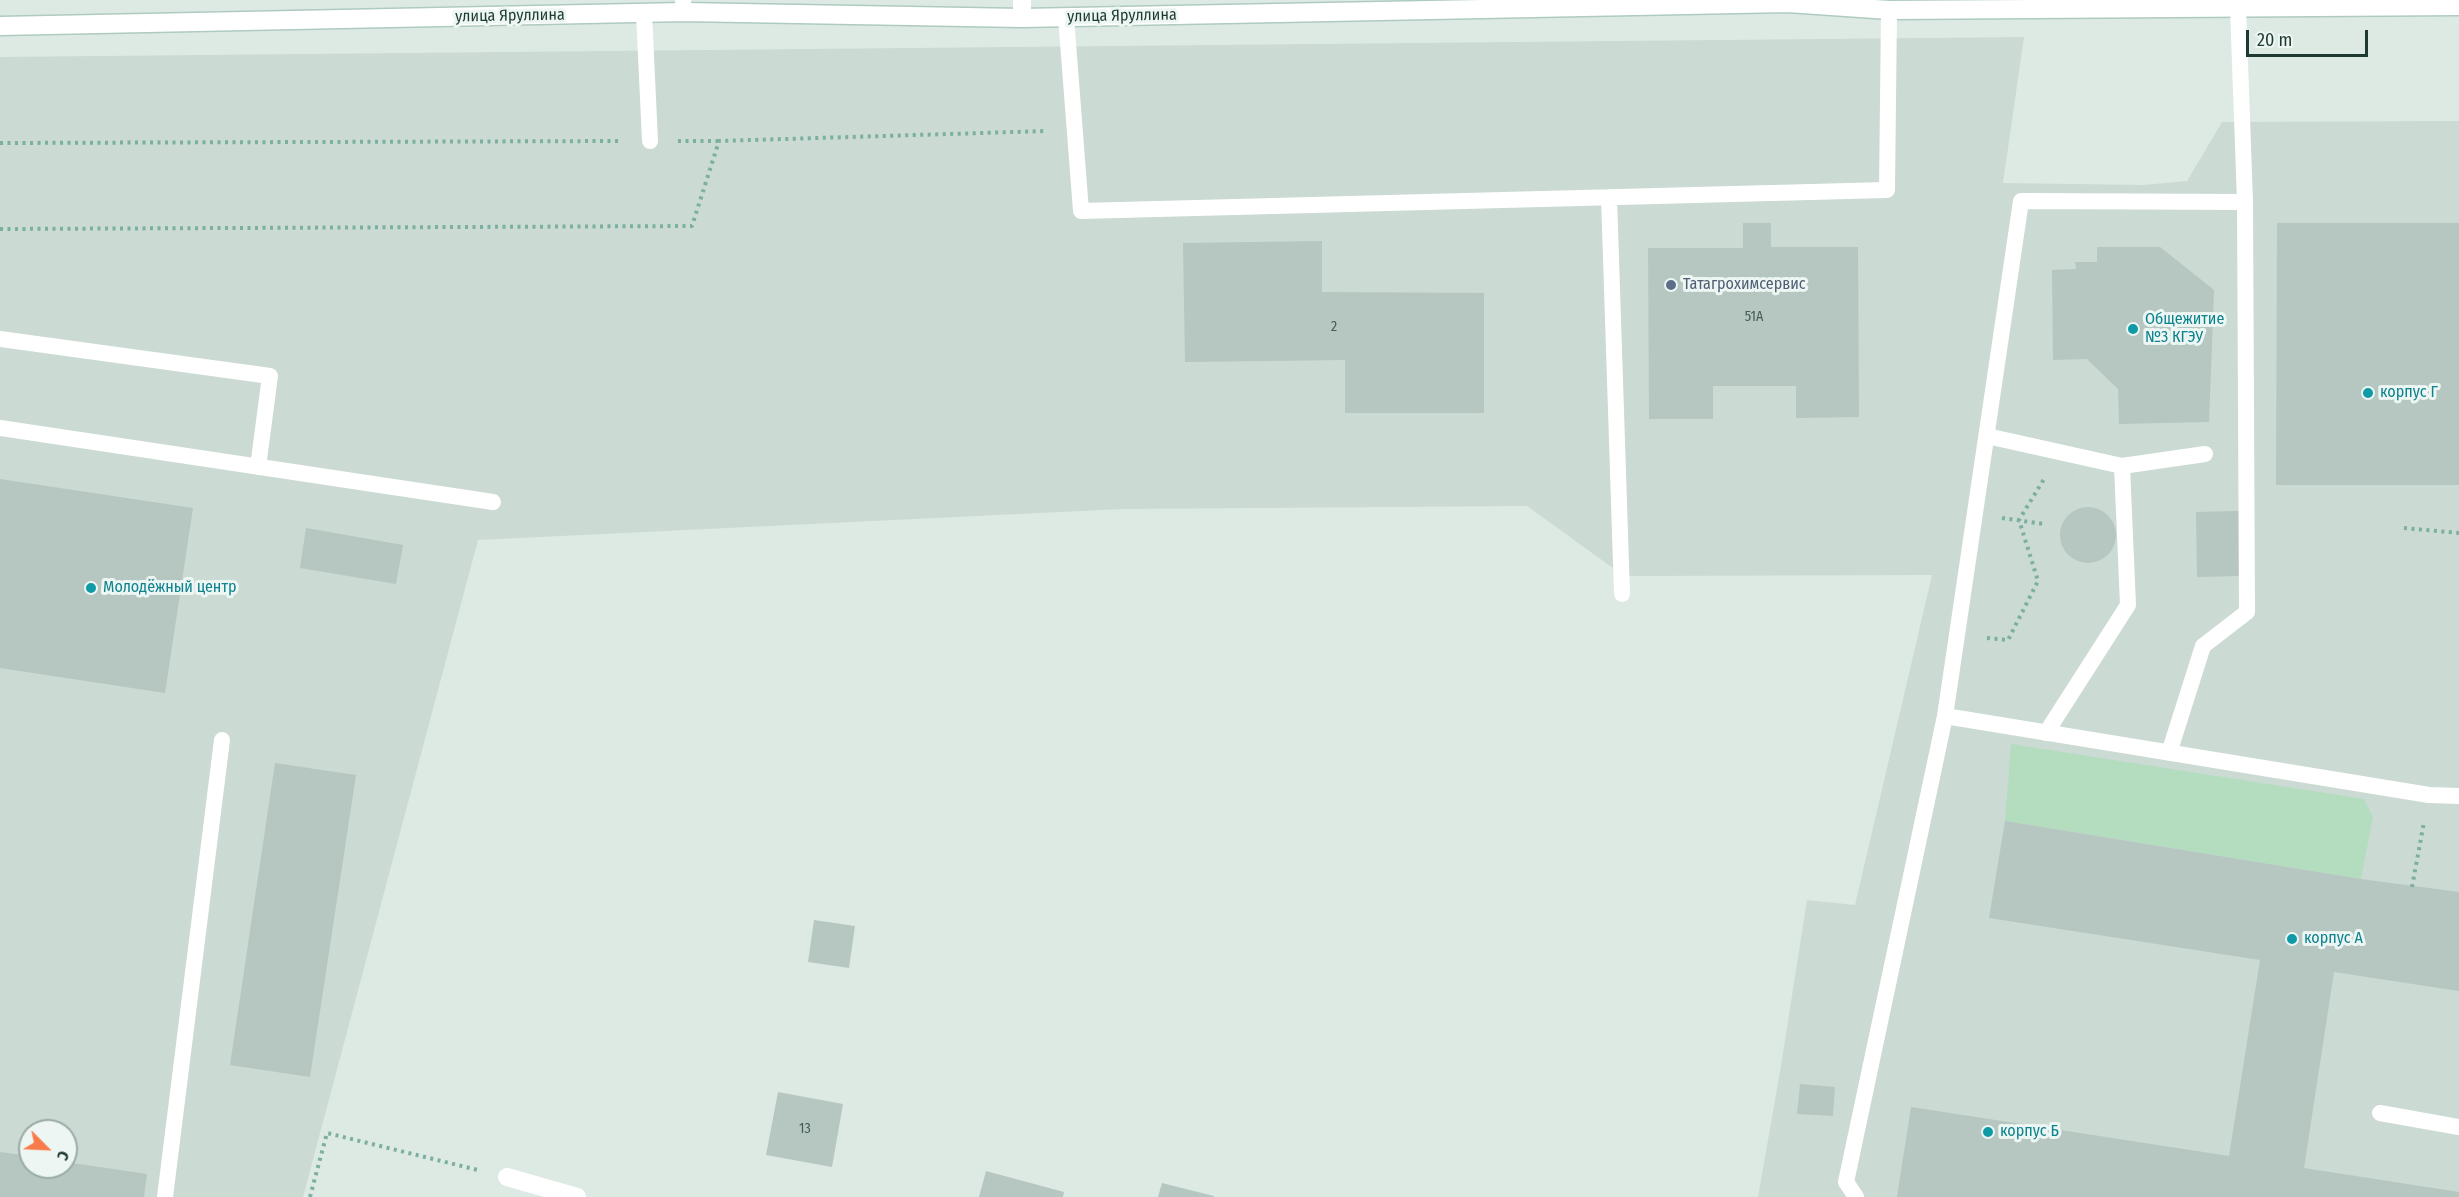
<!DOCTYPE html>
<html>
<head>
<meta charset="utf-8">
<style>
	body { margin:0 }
	#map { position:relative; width:2459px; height:1197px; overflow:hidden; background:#ddeae4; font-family:"Fira Sans Condensed",sans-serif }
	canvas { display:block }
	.north { position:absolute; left:18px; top:1119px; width:60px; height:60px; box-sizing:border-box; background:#edf6f2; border:2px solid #9aaba6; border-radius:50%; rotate:114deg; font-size:16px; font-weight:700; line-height:24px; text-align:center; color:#1e3a33 }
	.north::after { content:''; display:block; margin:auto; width:21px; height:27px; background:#f97b4b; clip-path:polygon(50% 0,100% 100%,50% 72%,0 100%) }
	.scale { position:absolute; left:2246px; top:30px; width:122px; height:27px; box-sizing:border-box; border:3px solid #1e3a33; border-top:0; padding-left:8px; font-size:18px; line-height:21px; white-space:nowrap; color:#1e3a33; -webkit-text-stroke:4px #edf6f2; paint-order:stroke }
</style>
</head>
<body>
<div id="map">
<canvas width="2459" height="1197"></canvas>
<div class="north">С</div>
<div class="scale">20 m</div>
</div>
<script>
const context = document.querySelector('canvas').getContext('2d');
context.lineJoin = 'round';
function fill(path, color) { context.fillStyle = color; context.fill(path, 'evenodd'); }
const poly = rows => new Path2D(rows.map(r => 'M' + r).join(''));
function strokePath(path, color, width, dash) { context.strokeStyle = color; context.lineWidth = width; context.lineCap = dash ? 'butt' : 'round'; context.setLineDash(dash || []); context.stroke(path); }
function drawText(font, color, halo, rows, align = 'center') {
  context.font = font + ' "Fira Sans Condensed",sans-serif'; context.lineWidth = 6; context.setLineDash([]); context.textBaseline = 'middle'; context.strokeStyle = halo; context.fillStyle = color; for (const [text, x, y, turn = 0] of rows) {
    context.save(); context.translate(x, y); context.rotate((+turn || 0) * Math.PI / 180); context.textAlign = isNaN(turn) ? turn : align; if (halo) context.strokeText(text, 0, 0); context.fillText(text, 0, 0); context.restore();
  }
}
fill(poly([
	[2024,37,2003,183,2143,185,2187,181,2222,122,2459,121,2459,1197,1758,1197,1781,1066,1807,900,1855,905,1932,575,1624,576,1527,506,1123,509,478,540,303,1197,0,1197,0,57],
	[30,1131,66,1131,66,1167,30,1167]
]), '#cbdad3');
fill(poly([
	[2011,744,2364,799,2373,817,2361,879,2005,821]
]), '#b4ddc0');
fill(poly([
	[1743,223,1771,223,1771,247,1858,247,1859,417,1796,418,1796,386,1713,386,1713,419,1649,419,1648,248,1743,248],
	[2277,223,2459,223,2459,485,2276,485],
	[1322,241,1322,292,1484,293,1484,413,1345,413,1345,360,1185,362,1183,243],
	[2097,247,2160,247,2214,290,2209,422,2119,424,2118,389,2087,359,2053,360,2052,270,2076,269,2075,262,2097,262],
	[0,479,193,508,165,693,0,668],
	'2060 535a28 28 0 1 1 56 0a28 28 0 1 1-56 0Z',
	[2239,511,2240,576,2197,577,2196,512],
	[306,528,403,545,396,584,300,568],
	[275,763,356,775,310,1077,230,1065],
	[2005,821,2361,879,2459,892,2459,991,2334,972,2304,1168,2459,1192,2459,1197,1897,1197,1911,1107,2229,1156,2260,960,1989,918],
	[814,920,855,926,849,968,808,962],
	[1800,1084,1835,1087,1833,1116,1797,1114],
	[778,1092,843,1104,832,1167,766,1155],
	[0,1152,30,1156,30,1167,66,1167,66,1162,147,1174,144,1197,0,1197],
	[986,1171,1064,1192,1063,1197,979,1197],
	[1162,1183,1214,1196,1214,1197,1158,1197]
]), '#b5c7c0');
const secondary = poly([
	[0,26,684,12,1022,18,1788,3,1889,10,2459,6]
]);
strokePath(secondary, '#afcac1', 21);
strokePath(poly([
	[678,141,719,141],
	[0,143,622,141],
	[0,229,692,226,719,141,1047,131],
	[2002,518,2044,524],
	[2404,528,2459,533],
	[1987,638,2008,640,2038,581,2019,520,2044,479],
	[2412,887,2424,822],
	[310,1197,327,1133,478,1170]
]), '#7bafa0', 4, [3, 4.5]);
strokePath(poly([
	[683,0,684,12],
	[2238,7,2245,202,2021,201,1945,716,2429,795,2459,796],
	[644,13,650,141],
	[1066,17,1081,211,1887,190,1889,10],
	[1609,197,1622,594],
	[0,339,270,376,258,467],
	[0,428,493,502],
	[1987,436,2122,466,2205,454],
	[2046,733,2128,605,2122,466],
	[2169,753,2203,646,2247,612,2245,202],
	[2380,1113,2459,1127],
	[165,1197,222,740],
	[1856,1197,1846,1182,1945,716]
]), '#fff', 16);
strokePath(poly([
	[1022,0,1022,18],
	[507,1177,577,1197]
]), '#fff', 18);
strokePath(secondary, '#fff', 18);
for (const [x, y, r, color] of [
	[1671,285,6,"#5c6f8a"],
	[2133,329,6,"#0f9aa8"],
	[2368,393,6,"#0f9aa8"],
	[91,588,6,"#0f9aa8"],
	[2292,939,6,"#0f9aa8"],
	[1988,1132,6,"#0f9aa8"]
]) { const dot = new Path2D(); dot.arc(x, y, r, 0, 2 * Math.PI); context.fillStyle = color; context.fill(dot); strokePath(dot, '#edf6f2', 2); }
drawText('14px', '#445d56', null, [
	["51А",1754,317],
	["2",1334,327],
	["13",805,1129]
]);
drawText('16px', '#1e3a33', '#edf6f2', [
	["улица Яруллина",510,16,-1],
	["улица Яруллина",1122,16,-1]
]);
drawText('16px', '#4e5e75', '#edf6f2', [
	["Татагрохимсервис",1683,285]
], 'left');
drawText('16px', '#0d838f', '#edf6f2', [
	["Общежитие",2145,320],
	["№3 КГЭУ",2145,338],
	["корпус Г",2380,393],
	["Молодёжный центр",103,588],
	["корпус А",2304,939],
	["корпус Б",2000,1132]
], 'left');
</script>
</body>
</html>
